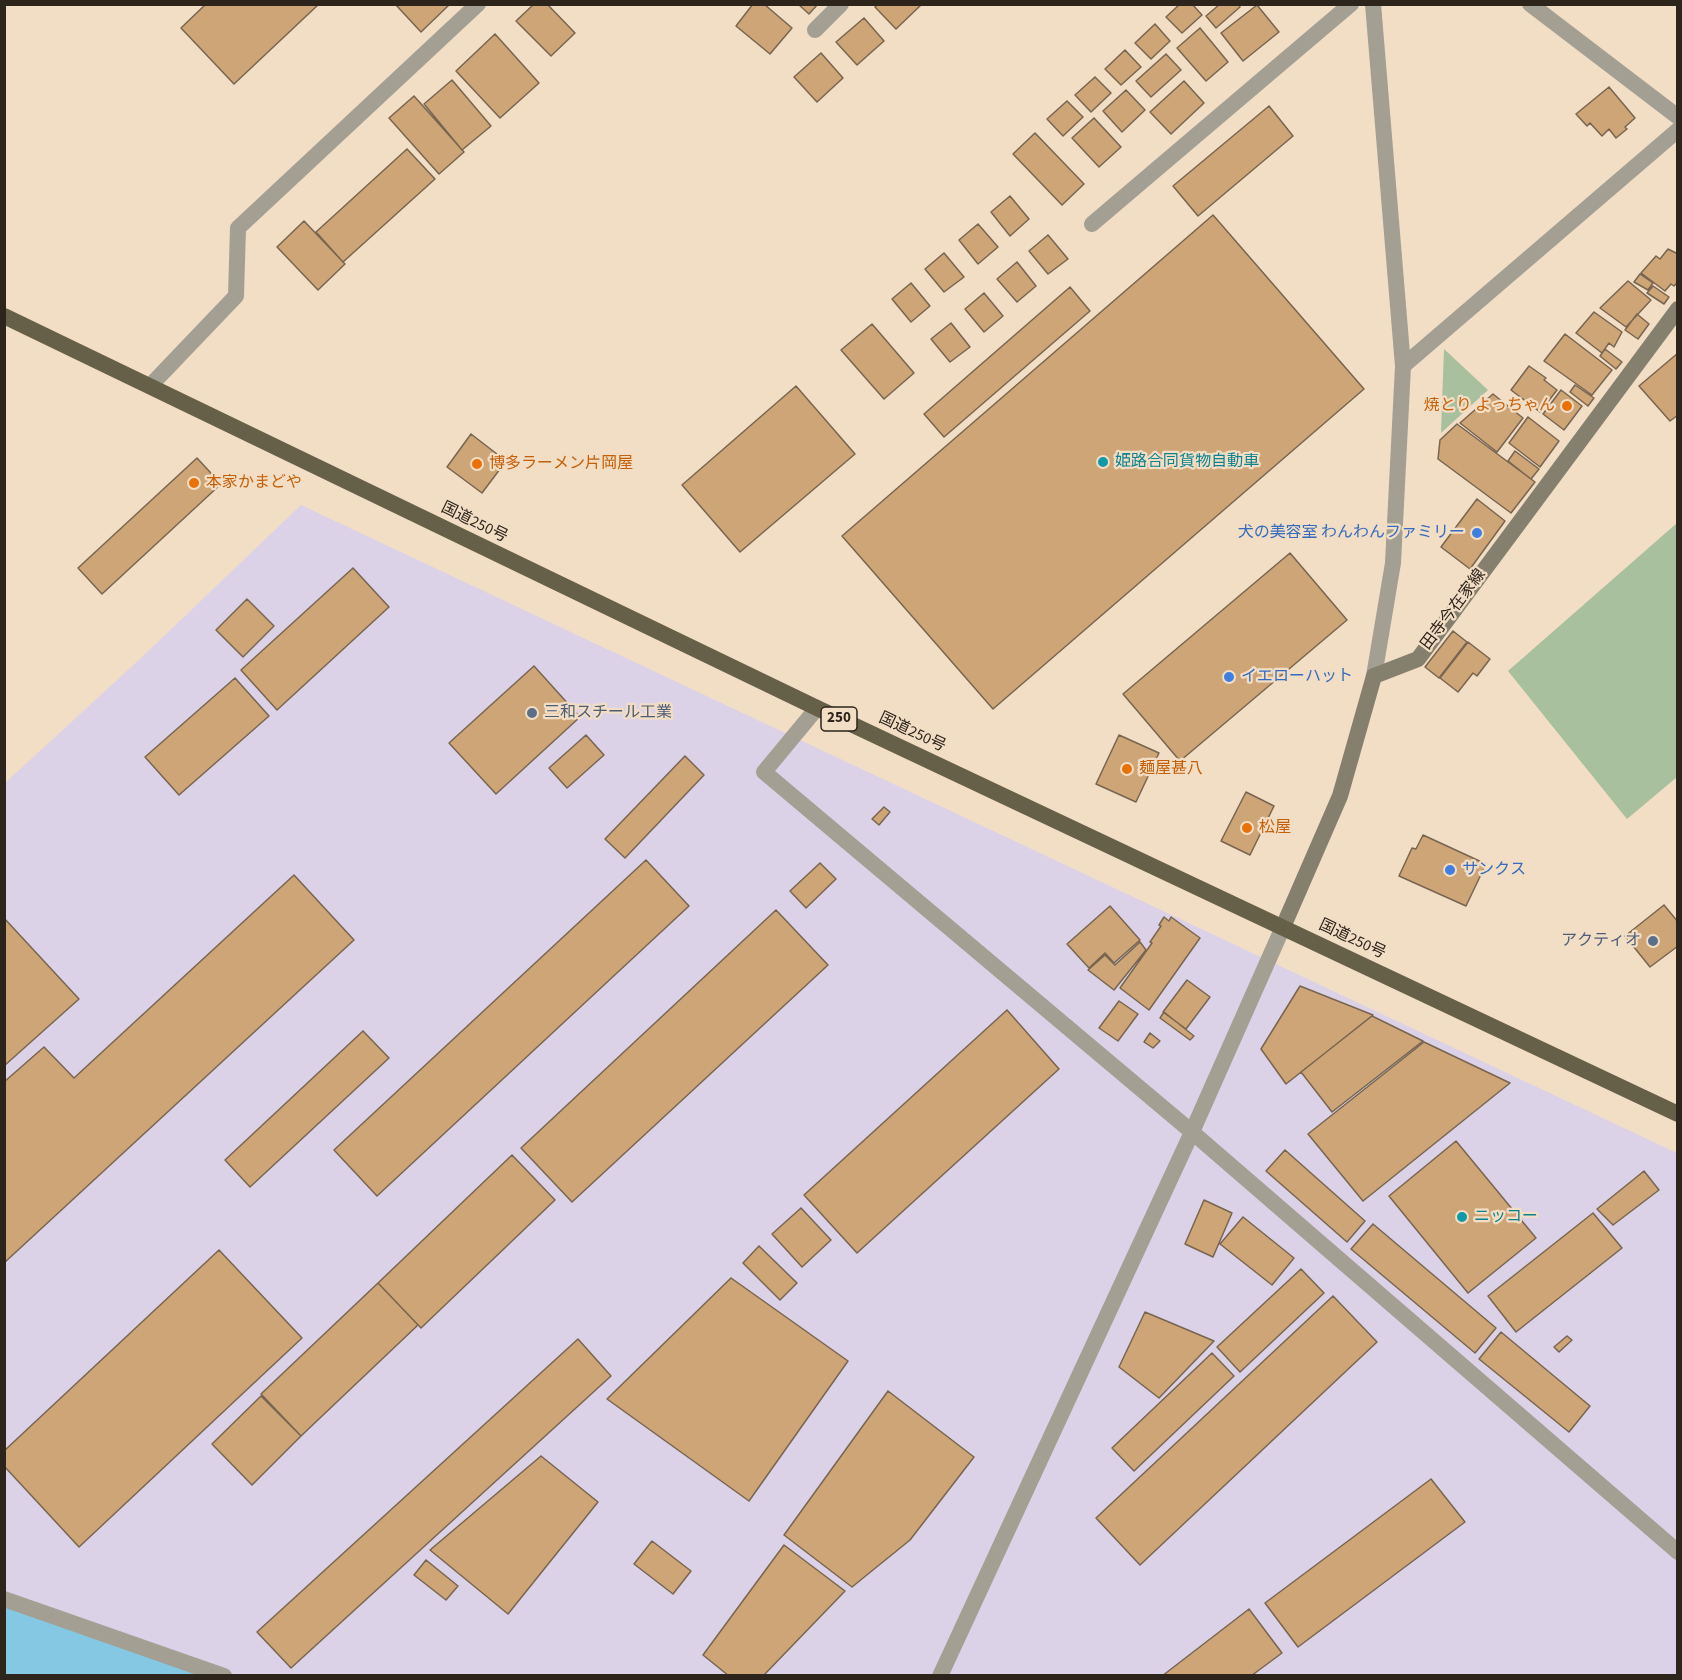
<!DOCTYPE html>
<html>
<head>
<meta charset="utf-8">
<style>
	body { margin:0 }
	#map { position:relative; width:1682px; height:1680px; overflow:hidden; background:#f2ddc5; font-family:"Source Sans 3",sans-serif }
	canvas { display:block }
	.frame { position:absolute; inset:0; border:6px solid #2d251c; pointer-events:none }
</style>
</head>
<body>
<div id="map">
<canvas width="1682" height="1680"></canvas>
<div class="frame"></div>
</div>
<script>
const context = document.querySelector('canvas').getContext('2d');
context.lineJoin = 'round';
function fill(path, color) { context.fillStyle = color; context.fill(path, 'evenodd'); }
const poly = rows => new Path2D(rows.map(r => 'M' + r).join(''));
function strokePath(path, color, width, dash) { context.strokeStyle = color; context.lineWidth = width; context.lineCap = dash ? 'butt' : 'round'; context.setLineDash(dash || []); context.stroke(path); }
function drawText(font, color, halo, rows, align = 'center') {
  context.font = font + ' "Source Sans 3","Noto Sans JP",sans-serif'; context.lineWidth = 4.5; context.setLineDash([]); context.textBaseline = 'middle'; context.strokeStyle = halo; context.fillStyle = color; for (const [text, x, y, turn = 0] of rows) {
    context.save(); context.translate(x, y); context.rotate((+turn || 0) * Math.PI / 180); context.textAlign = isNaN(turn) ? turn : align; if (halo) context.strokeText(text, 0, 0); context.fillText(text, 0, 0); context.restore();
  }
}
fill(poly([
	[301,505,1677,1153,1677,1675,199,1676,5,1605,5,783,141,658]
]), '#dcd2e7');
fill(poly([
	[1444,349,1488,390,1441,433,1442,403],
	[1677,523,1677,777,1627,819,1508,671]
]), '#a8c09e');
fill(poly([
	[5,1605,199,1675,5,1675]
]), '#84c8e3');
const building = poly([
	[206,4,319,4,234,84,181,28,206,4],
	[395,4,450,4,421,32,395,4],
	[534,4,547,4,575,33,551,56,516,21,534,4],
	[753,4,764,4,792,28,770,54,736,26,753,4],
	[798,4,818,4,809,14,798,4],
	[878,4,922,4,896,29,875,7,878,4],
	[1180,4,1192,4,1202,15,1182,33,1166,17,1180,4],
	[1220,4,1239,4,1240,7,1216,28,1206,16,1220,4],
	[1257,5,1279,32,1243,61,1221,33,1257,5],
	[864,18,884,41,857,65,836,42,864,18],
	[1155,24,1170,41,1151,59,1135,43,1155,24],
	[1200,28,1228,62,1206,81,1177,48,1200,28],
	[495,34,539,83,500,118,456,71,495,34],
	[1125,50,1141,67,1121,85,1105,69,1125,50],
	[821,53,843,78,817,102,794,77,821,53],
	[1166,54,1181,70,1151,97,1136,81,1166,54],
	[1095,77,1111,93,1091,112,1075,95,1095,77],
	[452,80,491,126,462,150,424,104,452,80],
	[1184,81,1204,103,1171,134,1150,112,1184,81],
	[1609,87,1635,118,1625,127,1627,129,1616,138,1609,129,1602,136,1590,123,1587,126,1576,114,1609,87],
	[1126,90,1145,110,1122,132,1103,111,1126,90],
	[414,96,464,152,439,174,389,118,414,96],
	[1067,101,1083,117,1063,136,1047,119,1067,101],
	[1269,106,1293,136,1198,216,1173,186,1269,106],
	[1094,118,1121,147,1099,167,1072,138,1094,118],
	[1035,133,1084,184,1062,205,1013,154,1035,133],
	[407,149,435,179,343,262,316,232,407,149],
	[1010,196,1029,219,1010,236,991,212,1010,196],
	[1213,215,1364,389,993,709,842,536,1213,215],
	[304,221,345,264,318,290,277,247,304,221],
	[978,224,998,247,978,264,959,240,978,224],
	[1048,235,1068,259,1048,274,1029,251,1048,235],
	[1668,249,1678,254,1678,282,1674,286,1671,284,1665,291,1641,273,1656,256,1660,259,1668,249],
	[944,253,964,277,944,292,925,269,944,253],
	[1017,262,1036,286,1017,302,997,279,1017,262],
	[1640,274,1653,283,1648,290,1634,282,1640,274],
	[1628,281,1651,300,1626,327,1600,308,1628,281],
	[911,283,930,306,911,322,892,299,911,283],
	[1653,286,1669,297,1664,304,1647,293,1653,286],
	[1070,287,1090,311,944,437,924,414,1070,287],
	[984,293,1003,316,984,332,965,309,984,293],
	[1594,312,1622,332,1614,347,1609,343,1602,353,1576,333,1594,312],
	[1637,314,1649,324,1638,339,1625,330,1637,314],
	[951,323,970,347,950,362,931,339,951,323],
	[872,324,914,373,884,399,841,350,872,324],
	[1565,334,1612,370,1592,395,1544,361,1565,334],
	[1605,349,1622,362,1616,369,1600,356,1605,349],
	[1678,353,1678,415,1670,421,1639,386,1678,353],
	[1529,366,1546,378,1544,380,1557,390,1540,412,1511,390,1529,366],
	[1575,385,1594,398,1588,406,1570,392,1575,385],
	[796,386,855,454,740,552,682,485,796,386],
	[1561,390,1582,406,1564,430,1543,414,1561,390],
	[1493,394,1523,418,1497,452,1460,423,1493,394],
	[1528,417,1559,441,1540,467,1509,443,1528,417],
	[1457,424,1535,482,1511,513,1438,459,1440,440,1457,424],
	[471,434,506,461,482,493,447,467,471,434],
	[1515,451,1539,469,1531,479,1508,461,1515,451],
	[197,458,221,484,102,594,78,568,197,458],
	[1477,499,1505,521,1470,569,1441,547,1477,499],
	[1290,553,1347,620,1180,761,1123,694,1290,553],
	[353,568,389,607,277,710,241,670,353,568],
	[247,599,274,626,243,657,216,630,247,599],
	[1453,631,1467,642,1439,678,1425,667,1453,631],
	[1468,642,1490,659,1477,676,1473,673,1458,692,1440,678,1468,642],
	[534,666,580,717,496,794,449,743,534,666],
	[235,678,269,716,179,795,145,757,235,678],
	[586,735,604,755,567,788,549,768,586,735],
	[1119,735,1159,753,1136,802,1096,784,1119,735],
	[685,756,704,775,625,858,605,839,685,756],
	[1246,792,1274,806,1250,855,1221,841,1246,792],
	[884,807,890,812,879,825,872,819,884,807],
	[1423,835,1486,864,1466,906,1399,876,1412,848,1416,849,1423,835],
	[646,860,689,906,377,1196,334,1150,646,860],
	[820,863,836,879,806,908,790,891,820,863],
	[294,875,354,940,4,1263,4,1082,44,1047,74,1078,294,875],
	[1664,905,1678,922,1678,946,1650,967,1625,936,1664,905],
	[1110,906,1140,940,1114,963,1105,953,1089,968,1067,944,1110,906],
	[776,910,828,965,572,1202,521,1148,776,910],
	[1164,917,1169,921,1171,917,1200,938,1149,1010,1120,988,1152,943,1150,942,1161,926,1159,925,1164,917],
	[4,918,79,999,4,1066,4,918],
	[1140,942,1146,950,1114,990,1088,970,1105,955,1115,965,1140,942],
	[1187,980,1210,997,1186,1029,1163,1012,1187,980],
	[1300,986,1373,1015,1286,1084,1261,1049,1300,986],
	[1119,1001,1138,1014,1118,1041,1099,1028,1119,1001],
	[1007,1010,1059,1069,857,1253,804,1195,1007,1010],
	[1164,1012,1194,1036,1190,1040,1160,1018,1164,1012],
	[1372,1016,1423,1041,1332,1112,1301,1072,1372,1016],
	[363,1031,389,1058,250,1187,225,1160,363,1031],
	[1150,1033,1160,1041,1153,1048,1144,1042,1150,1033],
	[1424,1042,1510,1083,1363,1201,1308,1134,1424,1042],
	[1456,1141,1536,1238,1468,1293,1389,1196,1456,1141],
	[1285,1150,1365,1221,1347,1242,1266,1171,1285,1150],
	[512,1155,555,1200,421,1328,378,1283,512,1155],
	[1644,1171,1659,1190,1613,1225,1597,1209,1644,1171],
	[1204,1200,1232,1213,1213,1257,1185,1244,1204,1200],
	[801,1208,831,1240,802,1267,772,1234,801,1208],
	[1593,1213,1622,1248,1516,1332,1488,1296,1593,1213],
	[1243,1217,1294,1258,1272,1285,1220,1244,1243,1217],
	[1373,1224,1496,1328,1475,1353,1351,1249,1373,1224],
	[759,1246,797,1283,780,1300,743,1263,759,1246],
	[219,1250,302,1338,79,1547,4,1466,4,1451,219,1250],
	[1301,1269,1324,1293,1240,1372,1217,1347,1301,1269],
	[731,1278,848,1361,749,1501,607,1399,731,1278],
	[378,1283,418,1325,301,1436,261,1394,378,1283],
	[1333,1296,1377,1342,1140,1565,1096,1518,1333,1296],
	[1145,1312,1214,1341,1159,1398,1119,1367,1145,1312],
	[1501,1332,1590,1406,1569,1432,1479,1359,1501,1332],
	[1567,1336,1572,1340,1559,1352,1554,1347,1567,1336],
	[578,1339,611,1376,291,1668,257,1632,578,1339],
	[1212,1353,1234,1376,1134,1471,1112,1448,1212,1353],
	[888,1391,974,1457,910,1540,852,1587,784,1535,888,1391],
	[261,1396,301,1436,252,1485,212,1444,261,1396],
	[541,1456,598,1502,508,1614,430,1550,541,1456],
	[1431,1479,1465,1522,1298,1647,1265,1603,1431,1479],
	[652,1541,691,1571,673,1594,634,1564,652,1541],
	[784,1545,845,1591,763,1676,729,1676,703,1655,784,1545],
	[426,1560,458,1586,446,1600,414,1575,426,1560],
	[1249,1609,1282,1653,1251,1676,1162,1676,1249,1609]
]);
fill(building, '#cea576');
strokePath(building, '#786550', 1.5);
strokePath(poly([
	[1530,4,1678,117],
	[815,30,841,4],
	[1092,224,1351,4],
	[1403,366,1678,130],
	[150,386,236,296,238,228,478,4],
	[817,708,764,772,1192,1132,1678,1552],
	[4,1599,224,1676]
]), '#a39f93', 16);
strokePath(poly([
	[1373,4,1403,366,1393,563,1374,676],
	[940,1676,1192,1132,1283,927]
]), '#a39f93', 16);
strokePath(poly([
	[1283,927,1340,796,1374,676,1418,659,1678,309]
]), '#85806e', 16);
strokePath(poly([
	[4,316,817,708,1678,1114]
]), '#676048', 16);
for (const [x, y, r, color] of [
	[1567,406,6,"#e8710a"],
	[1103,462,6,"#0f9aa8"],
	[477,464,6,"#e8710a"],
	[194,483,6,"#e8710a"],
	[1477,533,6,"#3f7fe0"],
	[1229,677,6,"#3f7fe0"],
	[532,713,6,"#5c6f8a"],
	[1127,769,6,"#e8710a"],
	[1247,828,6,"#e8710a"],
	[1450,870,6,"#3f7fe0"],
	[1653,941,6,"#5c6f8a"],
	[1462,1217,6,"#0f9aa8"]
]) { const dot = new Path2D(); dot.arc(x, y, r, 0, 2 * Math.PI); context.fillStyle = color; context.fill(dot); strokePath(dot, '#f2ddc5', 2); }
for (const [x, y, w] of [
	[839,719,36]
]) { const box = new Path2D(); box.roundRect(x - w / 2, y - 12, w, 24, 4.5); context.fillStyle = '#f2ddc5'; context.fill(box); strokePath(box, '#2d251c', 1.5); }
drawText('bold 15px', '#2d251c', null, [
	["250",839,719]
]);
drawText('16px', '#c56008', '#f2ddc5', [
	["焼とり よっちゃん",1555,406,"right"],
	["博多ラーメン片岡屋",489,464],
	["本家かまどや",206,483],
	["麺屋甚八",1139,769],
	["松屋",1259,828]
], 'left');
drawText('16px', '#0d838f', '#f2ddc5', [
	["姫路合同貨物自動車",1115,462],
	["ニッコー",1474,1217]
], 'left');
drawText('16px', '#2d251c', '#f2ddc5', [
	["国道250号",474,523,26],
	["田寺今在家線",1454,610,-53],
	["国道250号",912,733,25],
	["国道250号",1352,940,25]
]);
drawText('16px', '#366cbe', '#f2ddc5', [
	["犬の美容室 わんわんファミリー",1465,533,"right"],
	["イエローハット",1241,677],
	["サンクス",1462,870]
], 'left');
drawText('16px', '#4e5e75', '#f2ddc5', [
	["三和スチール工業",544,713],
	["アクティオ",1641,941,"right"]
], 'left');
</script>
</body>
</html>
